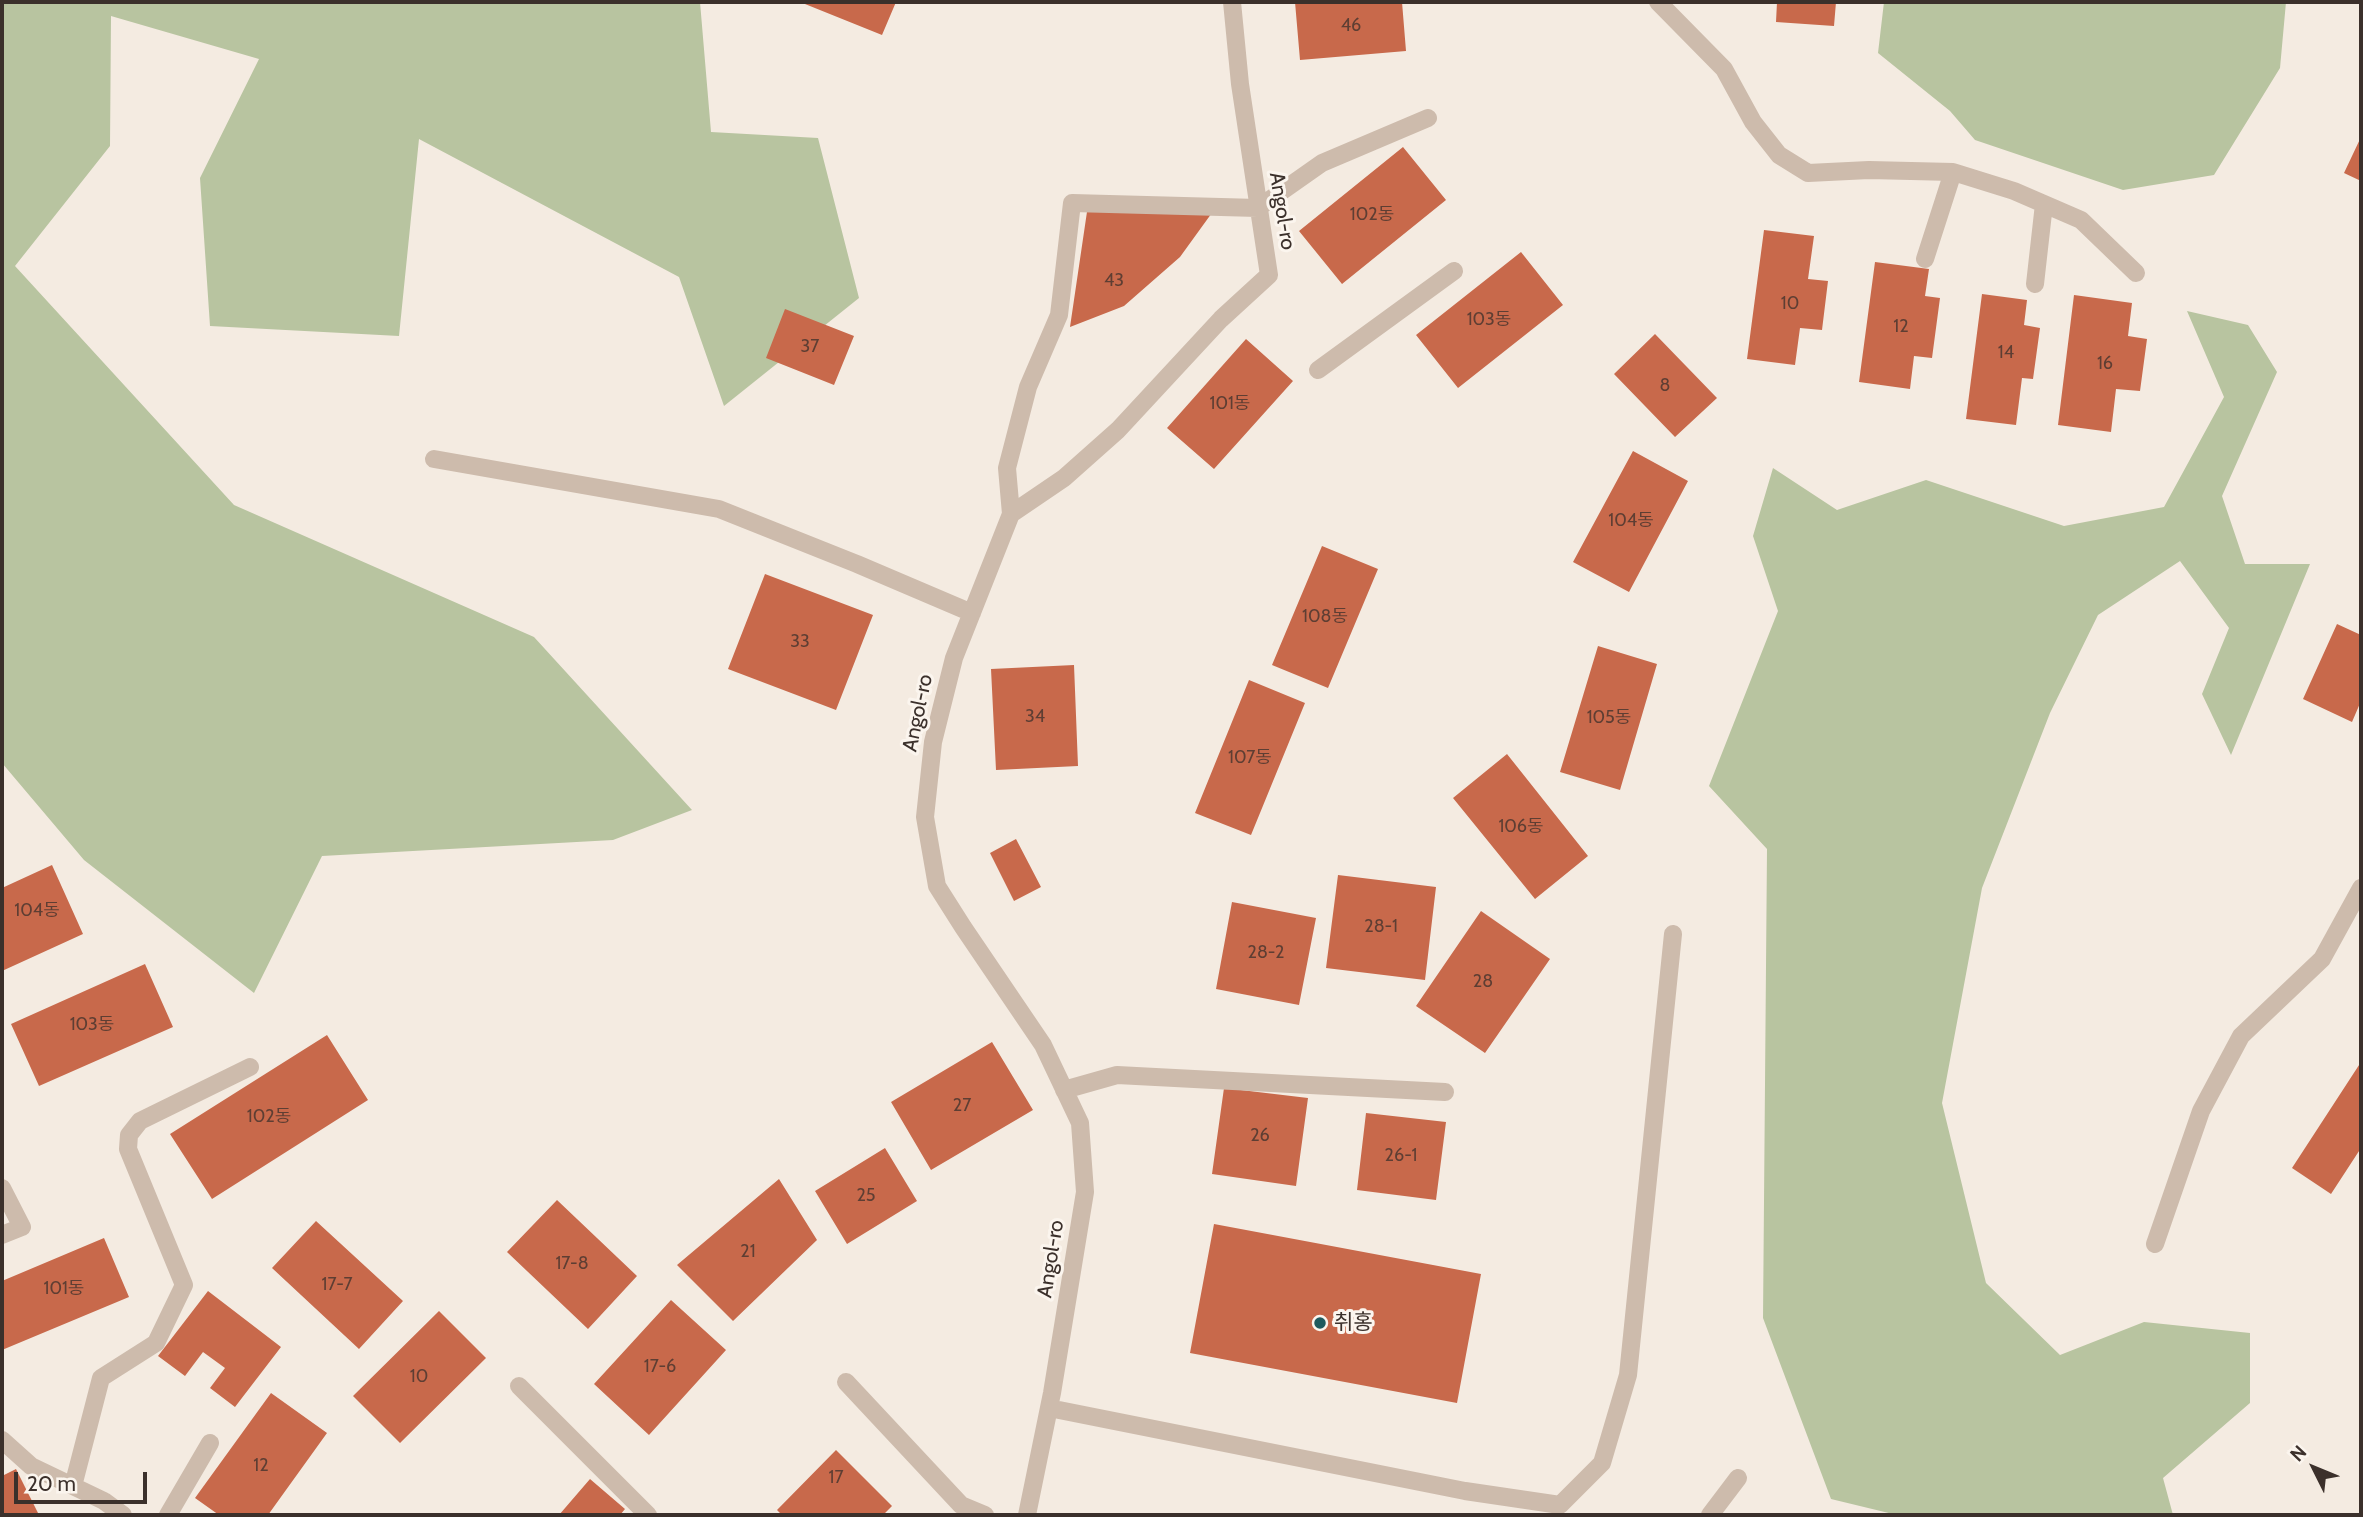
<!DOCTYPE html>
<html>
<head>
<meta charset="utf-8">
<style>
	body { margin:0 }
	#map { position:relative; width:2363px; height:1517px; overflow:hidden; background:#f4ebe1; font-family:Cabin,sans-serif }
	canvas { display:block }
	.frame { position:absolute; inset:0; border:4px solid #3b302b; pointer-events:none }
	.north { position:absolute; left:2279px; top:1433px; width:70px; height:70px; -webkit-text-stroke:5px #fbf5ee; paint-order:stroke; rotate:313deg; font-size:19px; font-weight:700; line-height:28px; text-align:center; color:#3b302b }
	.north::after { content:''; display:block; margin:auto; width:24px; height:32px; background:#3b302b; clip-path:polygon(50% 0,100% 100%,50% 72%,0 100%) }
	.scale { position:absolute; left:14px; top:1472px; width:133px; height:32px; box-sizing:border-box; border:4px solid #3b302b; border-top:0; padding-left:9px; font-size:21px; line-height:24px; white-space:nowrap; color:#3b302b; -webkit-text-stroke:5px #fbf5ee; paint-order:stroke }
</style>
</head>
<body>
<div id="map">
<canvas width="2363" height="1517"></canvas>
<div class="frame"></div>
<div class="north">N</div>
<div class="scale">20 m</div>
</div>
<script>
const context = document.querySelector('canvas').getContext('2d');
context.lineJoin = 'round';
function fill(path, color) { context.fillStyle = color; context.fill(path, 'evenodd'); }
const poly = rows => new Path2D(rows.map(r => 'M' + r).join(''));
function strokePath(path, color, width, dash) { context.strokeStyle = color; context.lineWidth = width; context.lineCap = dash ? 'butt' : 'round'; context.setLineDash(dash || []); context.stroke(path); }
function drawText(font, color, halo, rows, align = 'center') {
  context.font = font + ' Cabin,"Noto Sans KR",sans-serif'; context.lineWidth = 6; context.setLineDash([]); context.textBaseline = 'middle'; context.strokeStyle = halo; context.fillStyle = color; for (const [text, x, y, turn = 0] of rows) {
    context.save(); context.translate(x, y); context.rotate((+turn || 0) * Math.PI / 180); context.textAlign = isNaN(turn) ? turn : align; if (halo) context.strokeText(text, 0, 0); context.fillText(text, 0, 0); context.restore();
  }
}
fill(poly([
	[2,2,700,2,711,132,818,138,859,298,724,406,679,277,419,139,399,336,210,326,200,178,259,59,111,16,110,146,15,266,234,505,534,637,692,810,613,840,322,856,254,993,84,860,2,763],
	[1884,2,2286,2,2280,68,2214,175,2123,190,1975,140,1950,111,1878,53],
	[2187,311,2248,325,2277,372,2222,496,2245,564,2310,564,2231,755,2202,694,2229,628,2180,561,2098,615,2050,713,1982,888,1942,1103,1986,1283,2060,1355,2144,1322,2250,1333,2250,1403,2163,1478,2173,1515,1897,1515,1831,1499,1763,1318,1767,849,1709,786,1778,611,1753,536,1773,468,1837,510,1926,480,2064,526,2164,507,2224,397]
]), '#b8c4a0');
fill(poly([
	[800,2,896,2,882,35],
	[1295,2,1402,2,1406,51,1300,60],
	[1777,2,1836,2,1834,26,1776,22],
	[2361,137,2361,181,2344,173],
	[1403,147,1446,200,1342,284,1299,231],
	[1088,205,1214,210,1180,257,1124,306,1070,327],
	[1764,230,1814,236,1808,279,1828,281,1822,330,1800,328,1795,365,1747,359],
	[1521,252,1563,305,1458,388,1416,335],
	[1875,262,1929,269,1925,296,1940,298,1932,358,1914,356,1910,389,1859,382],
	[1982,294,2027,300,2024,325,2040,328,2033,379,2022,378,2016,425,1966,419],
	[2074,295,2132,303,2128,336,2147,339,2140,391,2116,389,2111,432,2058,425],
	[785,309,854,336,834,385,766,358],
	[1655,334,1717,398,1675,437,1614,374],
	[1246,339,1293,381,1214,469,1167,428],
	[1633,451,1688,481,1629,592,1573,562],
	[1322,546,1378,569,1328,688,1272,665],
	[765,574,873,615,836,710,728,669],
	[2337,624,2361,635,2361,701,2352,722,2303,699],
	[1598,646,1657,664,1620,790,1560,772],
	[1074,665,1078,766,996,770,991,669],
	[1249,680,1305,703,1251,835,1195,813],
	[1507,754,1588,856,1535,899,1453,798],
	[1016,839,1041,887,1014,901,990,853],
	[52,865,83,934,2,971,2,888],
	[1338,875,1436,887,1425,980,1326,968],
	[1232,902,1316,918,1299,1005,1216,989],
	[1481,911,1550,959,1485,1053,1416,1006],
	[145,964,173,1027,39,1086,11,1024],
	[327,1035,368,1100,212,1199,170,1134],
	[992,1042,1033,1110,931,1170,891,1102],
	[2361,1062,2361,1148,2331,1194,2292,1168],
	[1224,1088,1308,1098,1296,1186,1212,1174],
	[1366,1113,1446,1122,1436,1200,1357,1190],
	[885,1148,917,1201,847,1244,815,1191],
	[779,1179,817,1240,733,1321,677,1265],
	[557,1200,637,1276,588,1329,507,1252],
	[316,1221,403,1301,359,1349,272,1268],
	[1214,1224,1481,1274,1457,1403,1190,1353],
	[104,1238,129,1297,2,1350,2,1281],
	[208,1291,281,1347,235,1407,210,1388,225,1368,203,1352,185,1376,158,1356],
	[671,1300,726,1350,649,1435,594,1384],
	[439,1311,486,1358,400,1443,353,1396],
	[271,1393,327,1433,268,1515,219,1515,195,1498],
	[836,1450,892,1506,883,1515,782,1515,777,1510],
	[16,1469,39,1515,2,1515,2,1476],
	[590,1479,625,1509,620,1515,559,1515]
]), '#c8694b');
strokePath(poly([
	[1658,2,1724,69,1753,122,1779,155,1808,173,1869,170,1953,172,2014,191,2081,220,2136,273],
	[1925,259,1953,172],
	[2035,284,2044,204],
	[1318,370,1454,271],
	[434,459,719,509,857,564,972,613],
	[1011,514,1007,468,1028,387,1059,315,1072,203,1258,208,1322,163,1428,118],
	[1064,1090,1117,1075,1445,1092],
	[2,1188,22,1227,2,1235],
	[2155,1244,2201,1111,2241,1036,2322,959,2361,888],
	[846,1382,961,1505,985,1515],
	[519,1386,648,1515],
	[1049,1408,1465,1491,1560,1505,1602,1463,1628,1375,1673,934],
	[2,1440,31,1466,104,1501,123,1515],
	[73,1486,101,1378,156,1343,184,1285,128,1149,129,1135,140,1121,250,1067],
	[168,1515,210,1443],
	[1027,1515,1052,1393,1085,1192,1080,1123,1043,1045,963,927,937,886,925,817,933,742,954,658,1011,514,1064,478,1118,430,1221,319,1269,275,1240,84,1232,2],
	[1710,1515,1738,1478]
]), '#cdbbac', 18);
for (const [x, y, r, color] of [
	[1320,1323,7,"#1f5a5e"]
]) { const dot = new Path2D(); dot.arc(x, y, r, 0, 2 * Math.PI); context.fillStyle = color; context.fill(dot); strokePath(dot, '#fbf5ee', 2.5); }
drawText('18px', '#5e3e33', null, [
	["46",1351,26],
	["102동",1372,215],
	["43",1114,281],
	["10",1790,304],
	["103동",1489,320],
	["12",1901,327],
	["37",810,347],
	["14",2006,353],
	["16",2105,364],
	["8",1665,386],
	["101동",1230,404],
	["104동",1631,521],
	["108동",1325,617],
	["33",800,642],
	["34",1035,717],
	["105동",1609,718],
	["107동",1250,758],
	["106동",1521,827],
	["104동",37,911],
	["28-1",1381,927],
	["28-2",1266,953],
	["28",1483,982],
	["103동",92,1025],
	["27",962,1106],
	["102동",269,1117],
	["26",1260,1136],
	["26-1",1401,1156],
	["25",866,1196],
	["21",748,1252],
	["17-8",572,1264],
	["17-7",337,1285],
	["101동",64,1289],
	["17-6",660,1367],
	["10",419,1377],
	["12",261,1466],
	["17",836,1478]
]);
drawText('21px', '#3b302b', '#fbf5ee', [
	["Angol-ro",1282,211,81],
	["Angol-ro",918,713,-78],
	["Angol-ro",1051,1259,-81]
]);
drawText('21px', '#3b302b', '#fbf5ee', [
	["취홍",1334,1323]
], 'left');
</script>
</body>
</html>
